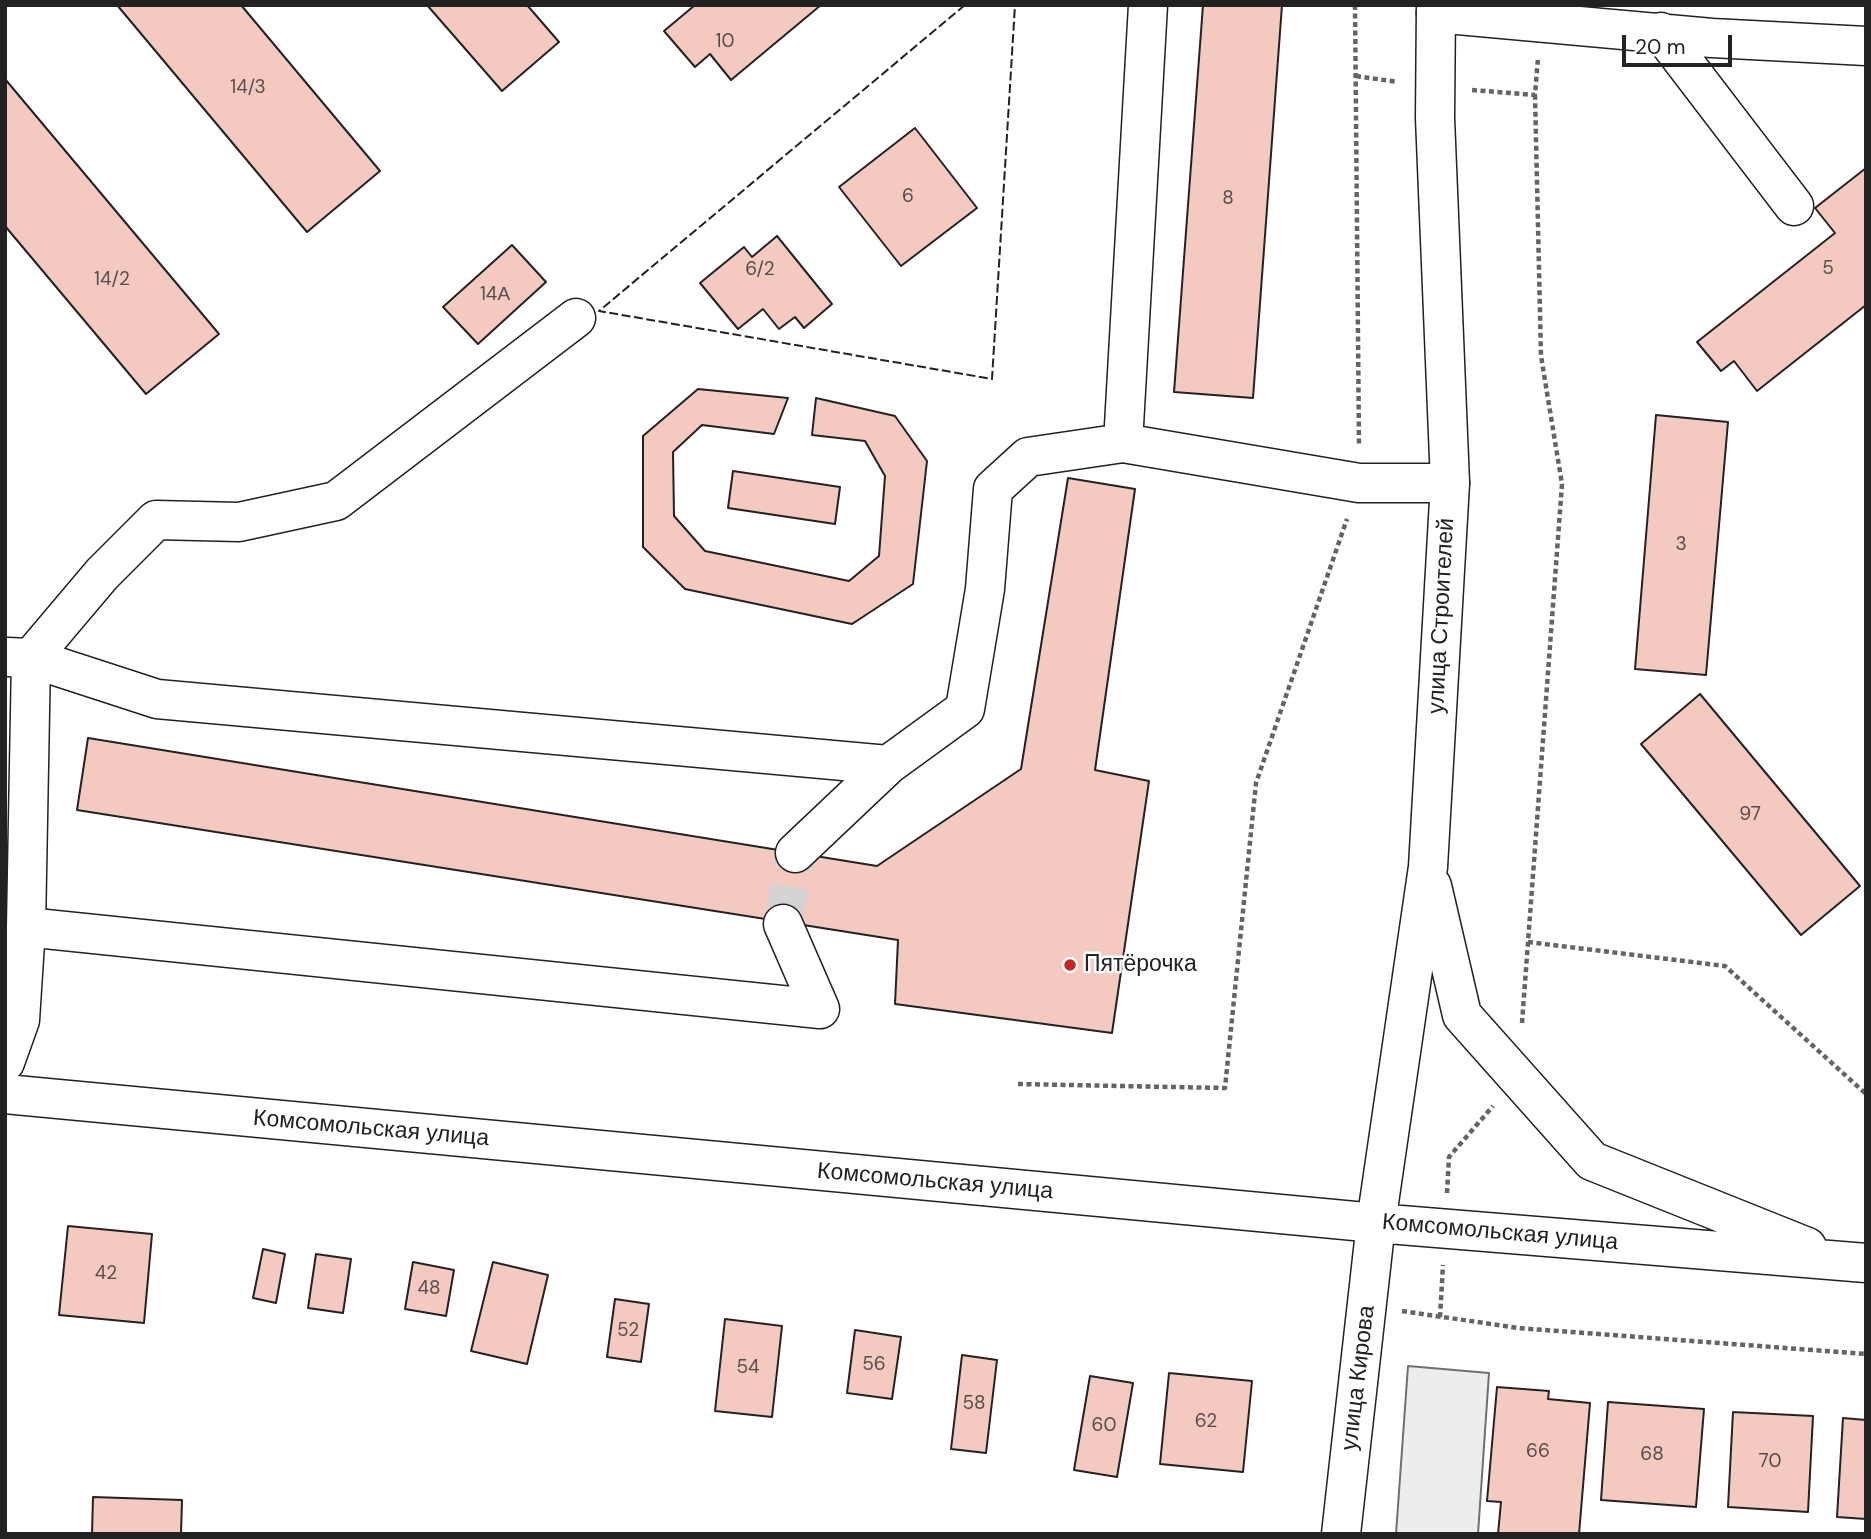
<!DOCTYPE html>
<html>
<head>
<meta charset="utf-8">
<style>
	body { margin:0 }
	#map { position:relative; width:1871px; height:1539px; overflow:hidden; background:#fff; font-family:"DM Sans",sans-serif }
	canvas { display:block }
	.frame { position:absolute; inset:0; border:7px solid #222; pointer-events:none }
	.scale { position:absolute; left:1622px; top:35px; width:110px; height:32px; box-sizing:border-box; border:4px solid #222; border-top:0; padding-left:9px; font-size:21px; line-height:24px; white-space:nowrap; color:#222; -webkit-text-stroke:5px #fff; paint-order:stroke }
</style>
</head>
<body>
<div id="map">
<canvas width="1871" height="1539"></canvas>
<div class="frame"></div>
<div class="scale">20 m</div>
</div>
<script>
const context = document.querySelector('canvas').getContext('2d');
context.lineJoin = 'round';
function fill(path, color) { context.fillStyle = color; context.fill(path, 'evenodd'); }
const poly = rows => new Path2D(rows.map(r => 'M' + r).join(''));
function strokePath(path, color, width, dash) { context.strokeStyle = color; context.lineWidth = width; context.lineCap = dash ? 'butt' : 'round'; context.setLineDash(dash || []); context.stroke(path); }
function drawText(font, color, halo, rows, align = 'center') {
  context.font = font + ' "DM Sans",sans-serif'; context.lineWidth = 5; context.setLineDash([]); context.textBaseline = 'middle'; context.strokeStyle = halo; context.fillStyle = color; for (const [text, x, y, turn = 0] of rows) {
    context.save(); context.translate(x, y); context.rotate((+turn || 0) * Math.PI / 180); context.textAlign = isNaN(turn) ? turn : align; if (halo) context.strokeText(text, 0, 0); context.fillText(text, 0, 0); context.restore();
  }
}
const parking = poly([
	[1408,1366,1489,1373,1478,1534,1396,1534,1408,1366]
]);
fill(parking, '#ededed');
strokePath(parking, '#6f6f6f', 2);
const building = poly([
	[117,5,241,5,380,171,307,232,117,5],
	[427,5,527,5,559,42,502,91,427,5],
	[695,5,821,5,731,80,710,54,695,67,664,31,695,5],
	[1203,5,1282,5,1253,398,1174,392,1203,5],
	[5,79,219,334,146,394,5,226,5,79],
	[915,128,977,208,901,266,839,187,915,128],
	[1866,168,1866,305,1757,391,1734,361,1721,371,1697,342,1835,233,1815,208,1866,168],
	[777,236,832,304,804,328,795,317,779,329,763,309,738,329,700,283,744,247,752,257,777,236],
	[512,245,546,282,478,344,443,307,512,245],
	[698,389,788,398,774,434,702,425,673,452,674,516,705,551,849,581,879,556,885,476,865,441,812,435,816,398,895,416,927,461,913,584,852,624,685,589,643,547,643,436,698,389],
	[1656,415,1728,422,1706,675,1635,669,1656,415],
	[733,471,840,487,835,524,728,508,733,471],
	[1068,478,1135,489,1095,770,1149,781,1112,1033,895,1004,898,940,77,810,88,738,877,866,1021,769,1068,478],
	[1700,694,1860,886,1801,935,1641,744,1700,694],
	[68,1226,152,1234,144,1323,59,1315,68,1226],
	[263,1249,285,1254,276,1303,253,1298,263,1249],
	[316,1254,351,1259,343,1313,308,1308,316,1254],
	[413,1262,454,1270,446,1316,405,1309,413,1262],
	[493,1262,548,1275,527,1364,471,1351,493,1262],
	[615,1299,649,1304,641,1362,607,1357,615,1299],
	[725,1319,782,1326,772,1417,715,1411,725,1319],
	[855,1330,901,1337,892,1399,847,1393,855,1330],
	[962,1355,997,1360,986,1453,951,1449,962,1355],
	[1169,1373,1252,1381,1243,1472,1160,1464,1169,1373],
	[1090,1376,1133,1383,1117,1477,1074,1470,1090,1376],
	[1497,1387,1549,1391,1548,1399,1590,1403,1579,1534,1498,1534,1501,1502,1487,1501,1497,1387],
	[1608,1402,1704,1409,1696,1507,1601,1500,1608,1402],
	[1733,1412,1813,1416,1808,1512,1728,1507,1733,1412],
	[1843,1418,1866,1420,1866,1519,1837,1517,1843,1418],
	[93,1497,182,1500,181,1534,92,1534,93,1497]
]);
fill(building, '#f3c9c0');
strokePath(building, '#222', 2);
strokePath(poly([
	[783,924,795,853]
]), '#d3d3d3', 38, [38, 19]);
const minor = poly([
	[1436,13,1712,38,1866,46],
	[1661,32,1794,206],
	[1123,443,1359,483,1450,483],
	[7,657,31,658,102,574,156,520,239,522,336,501,576,318],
	[795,853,888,765],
	[26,927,820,1009,783,924],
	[5,1062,20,1020,26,927,31,658,157,699,888,765,965,709,985,589,993,489,1028,457,1123,443,1148,5]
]);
const major = poly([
	[1432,886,1462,1015,1592,1161,1807,1247],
	[5,1094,1376,1223,1866,1263],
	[1341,1534,1376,1223,1428,867,1450,483,1435,118,1436,5]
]);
strokePath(minor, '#222', 41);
strokePath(major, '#222', 41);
strokePath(poly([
	[1355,5,1359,445],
	[1356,76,1398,82],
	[1472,90,1535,95,1538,58],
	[1528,942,1725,966,1866,1094],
	[1522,1023,1562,484,1541,356,1535,95],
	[1018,1084,1225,1088,1256,783,1347,519],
	[1447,1193,1449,1157,1493,1106],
	[1402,1311,1518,1328,1866,1354],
	[1440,1317,1443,1265]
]), '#646464', 4.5, [5, 3.5]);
strokePath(minor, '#fff', 38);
strokePath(major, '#fff', 38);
strokePath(poly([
	[965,5,599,311,992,379,1015,5]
]), '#222', 2, [9, 3.5]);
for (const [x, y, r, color] of [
	[1070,965,7,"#c62828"]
]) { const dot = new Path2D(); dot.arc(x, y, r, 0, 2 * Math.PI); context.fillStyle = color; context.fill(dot); strokePath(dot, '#fff', 2.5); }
drawText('19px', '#564c4a', null, [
	["10",725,42],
	["14/3",248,88],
	["6",908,197],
	["8",1228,199],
	["5",1828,269],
	["6/2",760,270],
	["14/2",112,280],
	["14А",495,295],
	["3",1681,545],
	["97",1750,815],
	["42",106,1274],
	["48",429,1289],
	["52",628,1331],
	["56",874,1365],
	["54",748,1368],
	["58",974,1404],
	["62",1206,1422],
	["60",1104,1426],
	["66",1538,1452],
	["68",1652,1455],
	["70",1770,1462]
]);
drawText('23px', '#222', '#fff', [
	["улица Строителей",1442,616,-87],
	["Комсомольская улица",371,1129,5],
	["Комсомольская улица",935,1182,5],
	["Комсомольская улица",1500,1233,5],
	["улица Кирова",1359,1378,-83]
]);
drawText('23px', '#222', '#fff', [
	["Пятёрочка",1084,965]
], 'left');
</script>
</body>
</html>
